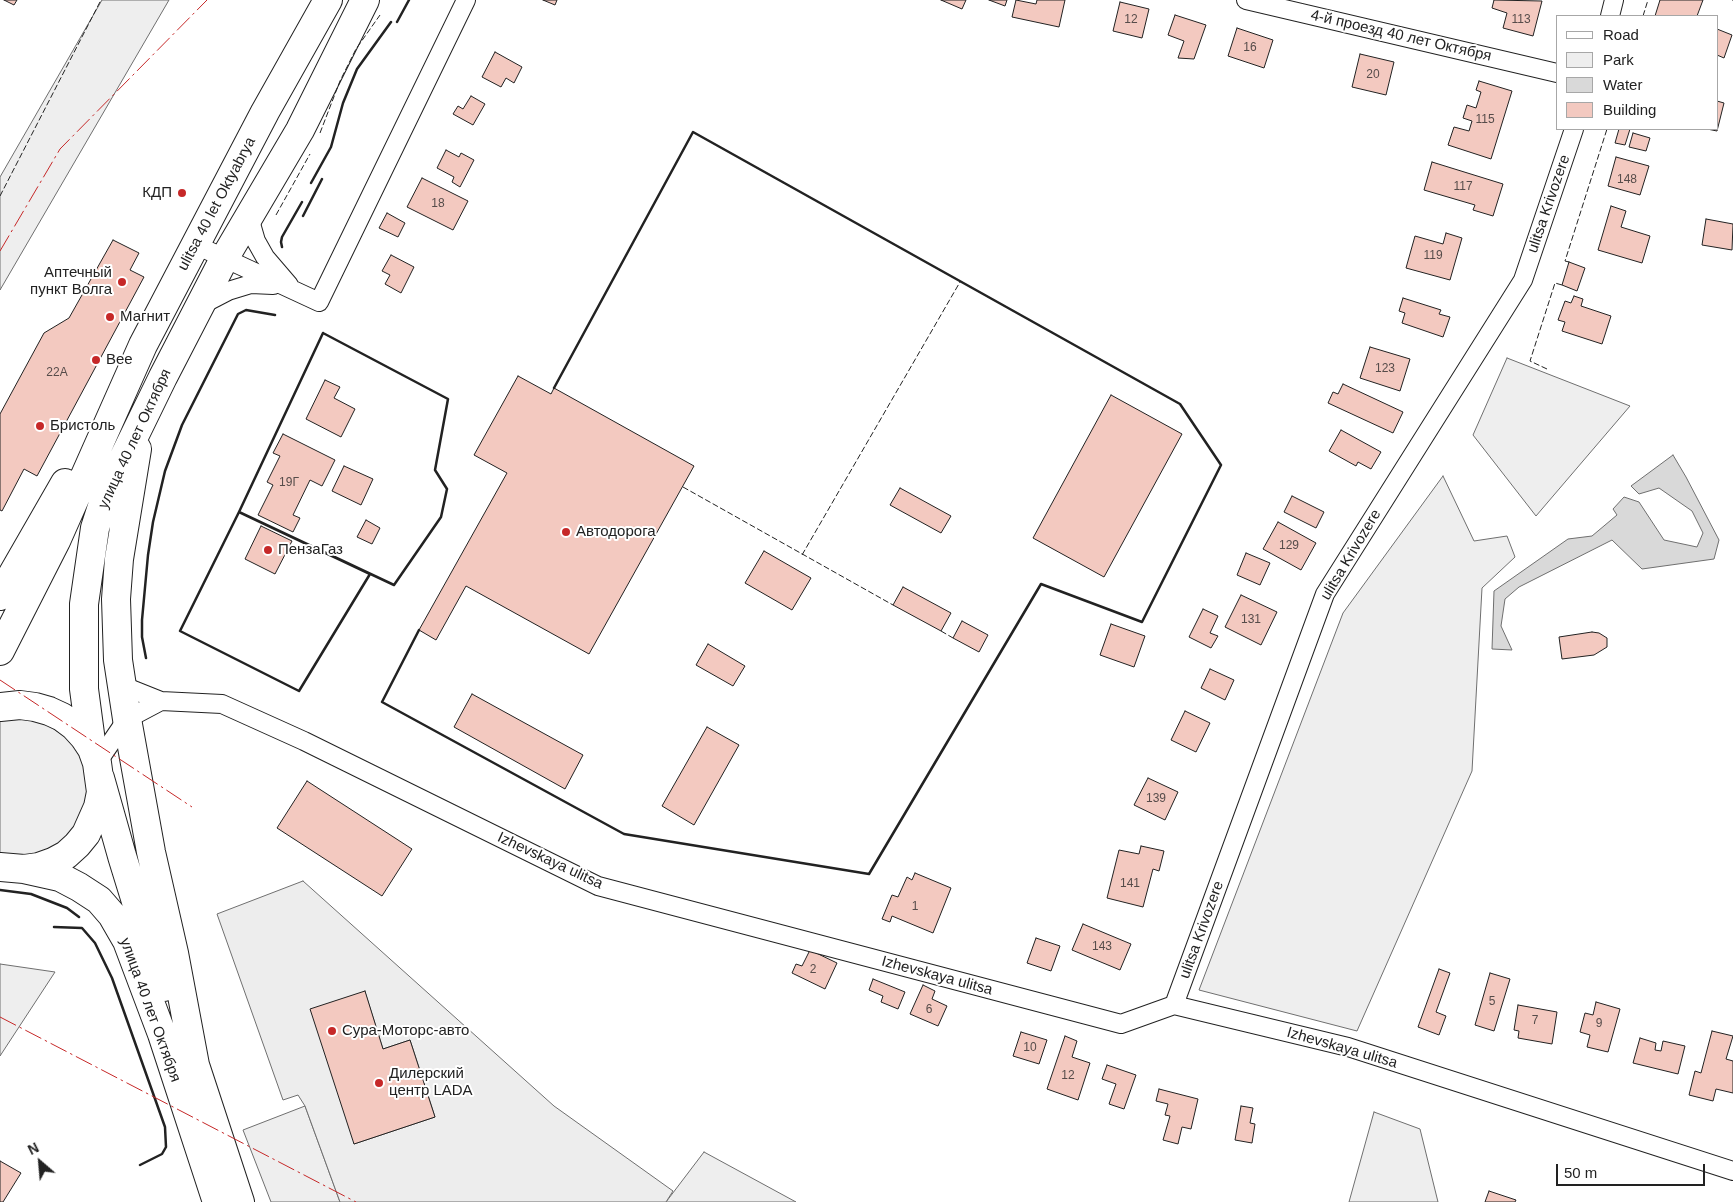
<!DOCTYPE html>
<html>
<head>
<meta charset="utf-8">
<style>
	body { margin:0 }
	#map { position:relative; width:1733px; height:1202px; overflow:hidden; background:#fff; font-family:Helvetica,sans-serif }
	canvas { display:block }
	.legend { position:absolute; left:1556px; top:15px; width:162px; height:115px; box-sizing:border-box; background:#fff; border:1px solid #a7a7a7; margin:0; padding:6px 9px; list-style:none; font-size:15px; color:#222 }
	.legend li { display:flex; align-items:center; gap:10px; height:25px }
	.legend b { width:25px; border:1px solid #a7a7a7 }
	.north { position:absolute; left:15px; top:1137px; width:50px; height:50px; -webkit-text-stroke:4px #fff; paint-order:stroke; rotate:333deg; font-size:14px; font-weight:700; line-height:20px; text-align:center; color:#222 }
	.north::after { content:''; display:block; margin:auto; width:18px; height:22px; background:#222; clip-path:polygon(50% 0,100% 100%,50% 72%,0 100%) }
	.scale { position:absolute; left:1556px; top:1164px; width:149px; height:22px; box-sizing:border-box; border:2px solid #222; border-top:0; padding-left:6px; font-size:15px; line-height:18px; white-space:nowrap; color:#222; -webkit-text-stroke:4px #fff; paint-order:stroke }
</style>
</head>
<body>
<div id="map">
<canvas width="1733" height="1202"></canvas>
<ul class="legend">
<li><b style="height:6px;background:#fff"></b>Road</li>
<li><b style="height:14px;background:#eee"></b>Park</li>
<li><b style="height:14px;background:#d9d9d9"></b>Water</li>
<li><b style="height:14px;background:#f3c9c0"></b>Building</li>
</ul>
<div class="north">N</div>
<div class="scale">50 m</div>
</div>
<script>
const context = document.querySelector('canvas').getContext('2d');
context.lineJoin = 'round';
function fill(path, color) { context.fillStyle = color; context.fill(path, 'evenodd'); }
const poly = rows => new Path2D(rows.map(r => 'M' + r).join(''));
function strokePath(path, color, width, dash) { context.strokeStyle = color; context.lineWidth = width; context.lineCap = dash ? 'butt' : 'round'; context.setLineDash(dash || []); context.stroke(path); }
function drawText(font, color, halo, rows, align = 'center') {
  context.font = font + ' Helvetica,sans-serif'; context.lineWidth = 4; context.setLineDash([]); context.textBaseline = 'middle'; context.strokeStyle = halo; context.fillStyle = color; for (const [text, x, y, turn = 0] of rows) {
    context.save(); context.translate(x, y); context.rotate((+turn || 0) * Math.PI / 180); context.textAlign = isNaN(turn) ? turn : align; if (halo) context.strokeText(text, 0, 0); context.fillText(text, 0, 0); context.restore();
  }
}
const green = poly([
	[102,0,169,0,0,290,0,177,102,0],
	[1507,358,1630,406,1536,516,1473,435,1507,358],
	[1443,476,1474,541,1507,536,1515,557,1482,588,1472,771,1357,1031,1199,990,1343,613,1443,476],
	[20,718,44,723,65,736,74,745,85,767,88,792,86,805,76,827,58,845,36,855,0,855,0,721,20,718],
	[0,964,55,972,0,1056,0,964],
	[305,1106,340,1202,271,1202,243,1130,305,1106],
	[1374,1112,1420,1129,1438,1202,1349,1202,1374,1112],
	[704,1152,796,1202,666,1202,704,1152]
]);
fill(green, '#eee');
strokePath(green, '#6f6f6f', 1);
const parking = poly([
	[303,881,554,1106,673,1191,666,1202,340,1202,305,1106,298,1095,283,1100,217,914,303,881],
	[365,992,383,1049,410,1040,435,1117,354,1144,365,992]
]);
fill(parking, '#ededed');
strokePath(parking, '#6f6f6f', 1);
const water = poly([
	[1673,455,1686,477,1719,540,1714,559,1642,569,1612,540,1519,587,1505,599,1501,626,1512,650,1492,649,1494,591,1568,539,1592,536,1617,515,1613,509,1624,497,1639,502,1664,540,1697,547,1703,533,1692,511,1659,488,1639,494,1631,486,1673,455]
]);
fill(water, '#d9d9d9');
strokePath(water, '#6f6f6f', 1);
const building = poly([
	[4,0,17,0,14,5,4,0],
	[543,0,557,0,555,5,543,0],
	[941,0,966,0,962,9,941,0],
	[989,0,1007,0,1005,6,989,0],
	[1016,0,1036,4,1037,0,1065,0,1059,27,1012,17,1016,0],
	[1494,0,1542,1,1533,36,1503,28,1507,13,1492,8,1494,0],
	[1660,0,1703,0,1697,16,1655,16,1660,0],
	[1120,2,1149,9,1142,38,1113,31,1120,2],
	[1175,15,1206,25,1194,59,1178,58,1184,41,1168,35,1175,15],
	[1237,28,1273,40,1264,68,1228,56,1237,28],
	[1717,29,1732,35,1724,58,1717,55,1717,29],
	[495,52,522,67,514,83,506,78,501,87,482,77,495,52],
	[1360,54,1394,62,1386,95,1352,87,1360,54],
	[1479,81,1512,91,1491,159,1448,145,1454,127,1469,131,1472,121,1463,118,1467,105,1476,108,1481,92,1476,90,1479,81],
	[471,96,485,104,473,125,453,114,458,106,463,109,471,96],
	[1717,101,1724,103,1717,131,1707,129,1717,129,1717,101],
	[1619,129,1630,129,1625,145,1615,143,1619,129],
	[1633,133,1650,138,1646,151,1629,147,1633,133],
	[446,150,459,157,461,153,474,160,460,187,452,182,454,177,437,168,446,150],
	[1616,157,1649,166,1640,195,1608,186,1616,157],
	[1432,162,1503,184,1493,216,1473,210,1475,205,1424,190,1432,162],
	[422,178,468,201,453,230,407,207,422,178],
	[1611,206,1626,211,1621,227,1650,236,1642,263,1598,250,1611,206],
	[387,213,405,223,398,237,379,228,387,213],
	[1706,219,1733,224,1732,250,1702,245,1706,219],
	[1446,233,1462,238,1450,280,1406,268,1415,236,1443,244,1446,233],
	[113,240,139,253,130,270,144,277,37,476,24,469,2,511,0,510,0,414,44,333,69,318,113,240],
	[391,255,414,267,401,293,385,284,390,275,382,271,391,255],
	[1569,262,1585,268,1577,291,1562,285,1569,262],
	[1574,296,1583,299,1581,306,1611,316,1602,344,1562,331,1565,322,1558,320,1565,301,1571,303,1574,296],
	[1403,298,1441,310,1439,314,1450,317,1443,337,1402,323,1405,313,1399,311,1403,298],
	[1370,347,1410,359,1400,391,1360,378,1370,347],
	[518,376,551,394,554,388,694,466,589,654,466,586,436,640,419,630,507,473,474,455,518,376],
	[325,380,340,387,334,398,355,409,341,437,306,419,325,380],
	[1343,384,1403,412,1393,433,1328,403,1333,392,1338,394,1343,384],
	[1111,395,1182,434,1104,577,1033,538,1111,395],
	[1341,430,1381,452,1371,469,1358,462,1356,466,1329,451,1341,430],
	[283,434,335,460,322,486,310,480,293,515,300,518,293,532,258,515,273,485,267,482,280,456,273,453,283,434],
	[344,466,373,479,361,505,332,491,344,466],
	[900,488,951,516,941,533,890,505,900,488],
	[1292,496,1324,512,1316,528,1284,512,1292,496],
	[366,520,380,528,372,544,357,537,366,520],
	[1278,522,1316,543,1301,570,1263,549,1278,522],
	[261,526,292,541,275,574,245,559,261,526],
	[764,551,811,578,792,610,745,583,764,551],
	[1246,553,1270,563,1260,585,1237,575,1246,553],
	[903,587,951,613,941,631,893,605,903,587],
	[1241,595,1277,612,1261,645,1225,627,1241,595],
	[1203,609,1218,616,1210,633,1218,636,1211,648,1189,637,1203,609],
	[962,621,988,635,979,652,953,638,962,621],
	[1111,624,1145,636,1134,667,1100,655,1111,624],
	[1592,632,1599,633,1607,638,1607,647,1594,655,1562,659,1559,637,1592,632],
	[708,644,745,666,733,686,696,665,708,644],
	[1210,669,1234,680,1225,700,1201,688,1210,669],
	[472,694,583,755,565,789,454,727,472,694],
	[1185,711,1210,723,1196,752,1171,740,1185,711],
	[707,727,739,745,694,825,662,806,707,727],
	[1148,778,1178,792,1165,820,1134,805,1148,778],
	[307,781,412,849,382,896,277,828,307,781],
	[1141,846,1164,851,1159,871,1153,869,1143,907,1107,898,1119,850,1139,854,1141,846],
	[915,873,951,888,933,933,892,916,890,922,882,919,892,895,898,897,907,877,912,880,915,873],
	[1083,924,1131,944,1120,970,1072,950,1083,924],
	[1036,938,1060,946,1051,971,1027,963,1036,938],
	[810,950,837,963,825,989,792,973,796,964,802,966,810,950],
	[1439,969,1450,973,1436,1012,1446,1016,1439,1035,1418,1027,1439,969],
	[1490,973,1510,979,1494,1031,1475,1025,1490,973],
	[873,979,905,992,898,1009,881,1002,883,996,869,990,873,979],
	[923,985,935,991,932,999,947,1006,938,1026,910,1014,923,985],
	[365,991,383,1049,410,1040,435,1117,354,1144,310,1009,365,991],
	[1596,1002,1620,1009,1608,1052,1587,1047,1590,1035,1580,1032,1585,1013,1593,1015,1596,1002],
	[1518,1005,1557,1012,1552,1044,1518,1038,1519,1031,1514,1030,1518,1005],
	[1712,1031,1733,1036,1726,1059,1733,1061,1733,1093,1716,1089,1713,1101,1689,1095,1695,1071,1701,1073,1712,1031],
	[1021,1032,1047,1040,1039,1064,1013,1056,1021,1032],
	[1065,1036,1077,1041,1072,1057,1090,1063,1078,1100,1047,1089,1065,1036],
	[1640,1038,1656,1043,1655,1050,1661,1051,1663,1041,1685,1046,1678,1074,1633,1063,1640,1038],
	[1107,1065,1136,1075,1124,1109,1109,1104,1116,1084,1102,1079,1107,1065],
	[1159,1089,1198,1099,1191,1129,1182,1127,1178,1144,1163,1140,1170,1116,1165,1115,1168,1104,1156,1101,1159,1089],
	[1241,1106,1253,1108,1250,1123,1255,1124,1252,1143,1235,1140,1241,1106],
	[0,1161,21,1173,3,1202,0,1202,0,1161],
	[1489,1191,1516,1200,1515,1202,1485,1202,1489,1191]
]);
fill(building, '#f3c9c0');
strokePath(building, '#222', 1);
const minor = poly([
	[1246,0,1557,73],
	[1610,16,1614,0],
	[249,217,256,241,265,257,289,285],
	[196,245,319,302,466,0],
	[201,305,228,291,251,284,273,285],
	[121,685,161,701,222,704,304,741,598,886,1121,1024,1174,1005,1348,1047,1733,1171],
	[97,763,127,719,161,701],
	[1174,1005,1325,594,1523,280,1574,129]
]);
const primary = poly([
	[137,449,119,559,116,599,118,660,127,719,151,852,174,953,195,1065,240,1202],
	[0,596,65,483],
	[0,651,56,541,143,345,265,112,328,0],
	[0,707,20,705,35,707,49,711,62,717,74,726,84,737,92,749,97,763,101,792,98,807,86,834,77,845,66,855,53,862,39,867,24,869,0,867],
	[92,749,84,689,84,604,95,528,106,494,163,377,224,259,300,130,365,0],
	[100,778,122,856,155,963,164,987],
	[24,869,60,877,79,887,99,900,112,915,127,941,162,1034,217,1202]
]);
strokePath(minor, '#222', 20);
strokePath(primary, '#222', 30);
strokePath(minor, '#fff', 18);
strokePath(primary, '#fff', 28);
strokePath(poly([
	[1732,0,1733,0],
	[1643,16,1648,0],
	[320,133,340,81,356,49,380,15],
	[0,196,101,0],
	[276,215,310,154],
	[1569,262,1565,261,1607,129],
	[1547,369,1530,361,1555,283,1562,285],
	[683,487,893,605],
	[802,555,960,282],
	[941,631,953,638]
]), '#222', 1, [6, 2.5]);
strokePath(poly([
	[397,22,409,0],
	[311,183,331,147,343,103,357,69,391,22],
	[303,216,322,179],
	[282,247,281,242,282,237,302,202],
	[323,333,448,399,435,470,447,489,441,517,394,585,239,512,323,333],
	[239,512,370,574,299,691,180,631,239,512],
	[419,630,382,702,624,834,869,874,1041,584,1142,622,1221,465,1180,404,693,132,554,388],
	[146,658,142,637,142,620,148,555,153,522,165,471,182,425,238,314,246,310,275,315],
	[0,890,31,894,67,908,79,917],
	[54,927,82,928,95,943,112,978,165,1127,166,1147,162,1154,140,1165]
]), '#222', 2.5);
strokePath(poly([
	[0,251,60,149,207,0],
	[0,680,192,807],
	[0,1017,356,1202]
]), '#c62828', 1, [18, 4, 2.5, 4]);
for (const [x, y, r, color] of [
	[182,193,5,"#c62828"],
	[122,282,5,"#c62828"],
	[110,317,5,"#c62828"],
	[96,360,5,"#c62828"],
	[40,426,5,"#c62828"],
	[566,532,5,"#c62828"],
	[268,550,5,"#c62828"],
	[332,1031,5,"#c62828"],
	[379,1083,5,"#c62828"]
]) { const dot = new Path2D(); dot.arc(x, y, r, 0, 2 * Math.PI); context.fillStyle = color; context.fill(dot); strokePath(dot, '#fff', 2); }
drawText('12px', '#564c4a', null, [
	["12",1131,20],
	["113",1521,20],
	["16",1250,48],
	["20",1373,75],
	["115",1485,120],
	["148",1627,180],
	["117",1463,187],
	["18",438,204],
	["119",1433,256],
	["123",1385,369],
	["22А",57,373],
	["19Г",289,483],
	["129",1289,546],
	["131",1251,620],
	["139",1156,799],
	["141",1130,884],
	["1",915,907],
	["143",1102,947],
	["2",813,970],
	["5",1492,1002],
	["6",929,1010],
	["7",1535,1021],
	["9",1599,1024],
	["10",1030,1048],
	["12",1068,1076]
]);
drawText('15px', '#222', '#fff', [
	["4-й проезд 40 лет Октября",1401,36,13],
	["ulitsa 40 let Oktyabrya",217,204,-62],
	["ulitsa Krivozere",1549,204,-71],
	["улица 40 лет Октября",135,439,-65],
	["ulitsa Krivozere",1351,555,-59],
	["Izhevskaya ulitsa",550,861,25],
	["ulitsa Krivozere",1202,930,-70],
	["Izhevskaya ulitsa",937,976,15],
	["улица 40 лет Октября",150,1010,70],
	["Izhevskaya ulitsa",1342,1048,16]
]);
drawText('15px', '#222', '#fff', [
	["КДП",172,193,"right"],
	["Аптечный",112,273,"right"],
	["пункт Волга",112,290,"right"],
	["Магнит",120,317],
	["Bee",106,360],
	["Бристоль",50,426],
	["Автодорога",576,532],
	["ПензаГаз",278,550],
	["Сура-Моторс-авто",342,1031],
	["Дилерский",389,1074],
	["центр LADA",389,1091]
], 'left');
</script>
</body>
</html>
